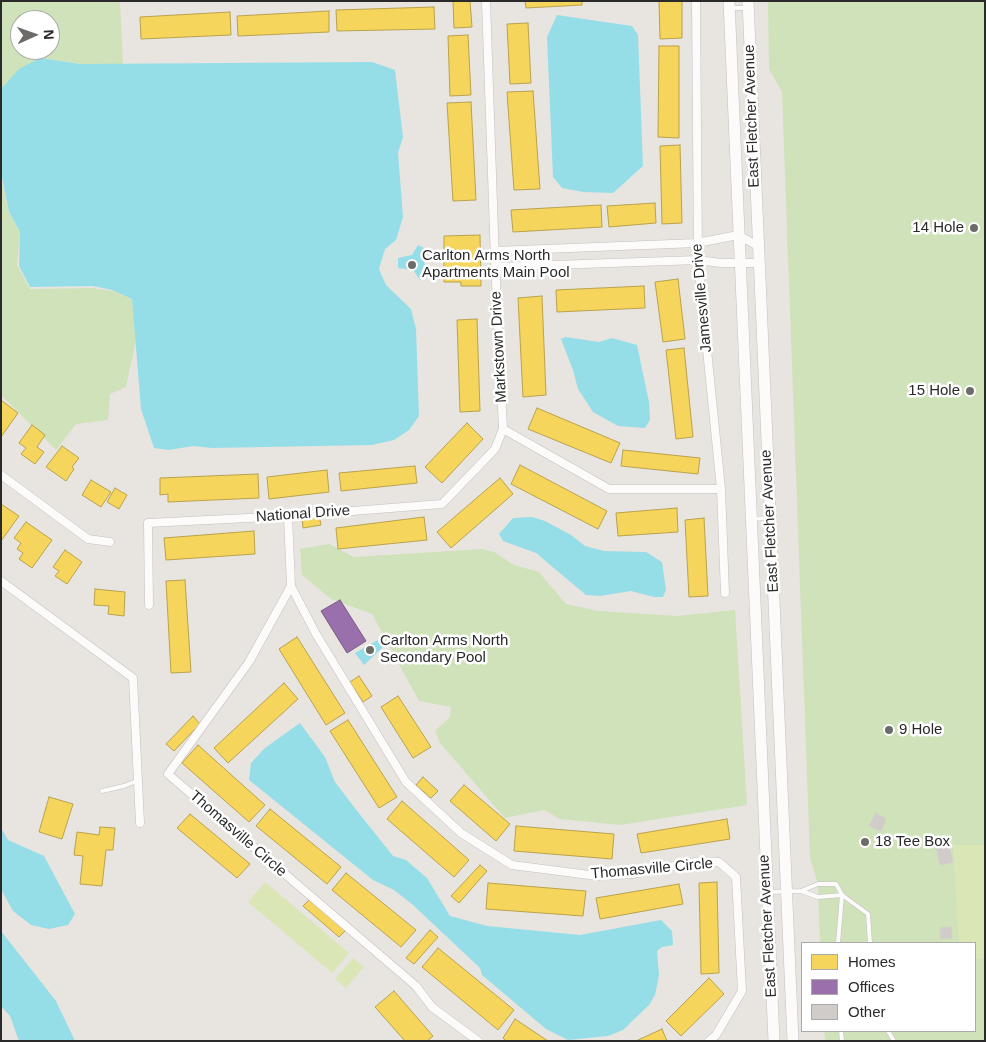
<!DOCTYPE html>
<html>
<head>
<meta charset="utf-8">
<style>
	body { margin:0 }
	#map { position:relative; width:986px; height:1042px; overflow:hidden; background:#e8e4e0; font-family:Arial,sans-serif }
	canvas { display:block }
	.frame { position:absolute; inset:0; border:2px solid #2a2a2a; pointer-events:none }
	.legend { position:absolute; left:801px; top:942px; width:175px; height:90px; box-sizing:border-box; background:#fff; border:1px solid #aaa; margin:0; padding:6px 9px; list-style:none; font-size:15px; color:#2a2a2a }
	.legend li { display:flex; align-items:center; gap:10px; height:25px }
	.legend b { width:25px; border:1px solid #aaa }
	.north { position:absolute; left:10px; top:10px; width:50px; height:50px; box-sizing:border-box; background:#fff; border:1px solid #aaa; border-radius:50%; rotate:88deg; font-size:14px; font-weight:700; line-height:20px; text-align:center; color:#2a2a2a }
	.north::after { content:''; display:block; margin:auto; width:18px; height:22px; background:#6c6b6a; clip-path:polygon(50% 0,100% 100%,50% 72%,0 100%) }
</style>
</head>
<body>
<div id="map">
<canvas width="986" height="1042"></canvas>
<div class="frame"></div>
<ul class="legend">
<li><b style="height:14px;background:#f6d55c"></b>Homes</li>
<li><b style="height:14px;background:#9970ab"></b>Offices</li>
<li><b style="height:14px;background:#cfccca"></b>Other</li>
</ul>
<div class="north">N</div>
</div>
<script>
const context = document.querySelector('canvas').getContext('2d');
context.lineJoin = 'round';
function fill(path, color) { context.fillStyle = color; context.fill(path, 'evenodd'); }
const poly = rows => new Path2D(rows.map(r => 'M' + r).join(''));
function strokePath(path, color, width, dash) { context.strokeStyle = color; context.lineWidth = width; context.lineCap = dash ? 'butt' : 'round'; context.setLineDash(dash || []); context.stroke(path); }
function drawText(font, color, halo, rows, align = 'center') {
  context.font = font + ' Arial,sans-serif'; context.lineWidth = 5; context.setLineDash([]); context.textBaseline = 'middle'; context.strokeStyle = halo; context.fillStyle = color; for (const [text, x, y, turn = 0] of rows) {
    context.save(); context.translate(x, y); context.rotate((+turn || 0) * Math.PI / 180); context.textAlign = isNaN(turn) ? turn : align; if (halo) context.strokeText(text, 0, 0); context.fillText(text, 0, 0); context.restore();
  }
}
fill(poly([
	[115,1,120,3,123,64,83,64,40,58,19,70,1,90,1,2],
	[20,20,50,20,50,50,20,50],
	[768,1,985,1,985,1041,825,1041,824,1031,975,1031,975,943,820,943,818,884,810,858,782,92,769,69],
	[1,177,9,213,20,232,17,265,30,289,92,288,114,291,132,299,136,340,126,387,110,394,108,420,76,424,56,450,1,395],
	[329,544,354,557,482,549,494,552,514,565,539,572,566,604,598,611,677,616,735,610,747,805,620,825,560,819,544,810,505,818,440,743,435,731,450,717,451,707,419,701,372,614,331,599,302,575,300,549]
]), '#cfe2ba');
fill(poly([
	[953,845,985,845,985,958,975,959,975,943,959,943],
	[265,882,349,953,332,973,248,902],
	[353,958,364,967,346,988,335,979]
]), '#dbe6b7');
fill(poly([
	[557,15,632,26,638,35,643,166,613,193,583,192,562,188,553,177,547,37],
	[40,58,81,64,372,62,395,70,403,137,398,153,403,217,396,240,385,249,379,269,386,285,411,309,416,329,419,416,409,430,394,440,372,445,212,448,193,446,169,450,154,448,141,409,132,299,112,290,93,286,30,287,19,266,20,232,9,212,1,173,1,89,19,69],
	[418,245,428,250,424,262,429,274,420,280,413,270,398,268,398,258,412,255],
	[566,337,599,342,612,338,637,345,649,402,650,420,645,428,618,426,593,412,578,389,573,370,561,339],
	[532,517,545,521,571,535,585,546,604,551,646,552,662,562,666,590,663,597,654,597,631,591,600,596,586,595,536,553,503,541,499,534,513,518],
	[378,640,383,647,364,665,355,653],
	[300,723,325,757,335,782,354,807,393,856,406,860,427,878,450,916,487,926,580,935,661,920,672,931,673,945,662,947,657,951,659,975,655,995,649,1005,623,1030,608,1036,568,1040,546,1029,482,975,480,968,413,905,394,890,373,880,249,780,251,763,265,748],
	[1,828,8,840,44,856,75,914,68,925,49,929,31,925,13,911,1,889],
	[1,931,56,1001,75,1041,19,1041,10,1016,1,1006]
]), '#95dee8');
const homes = poly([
	[453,1,470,1,472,27,454,28,453,1],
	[525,1,582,1,582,5,526,8,525,1],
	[659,1,682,1,682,38,660,39,659,1],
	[434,7,435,29,337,31,336,10,434,7],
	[329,11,329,32,238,36,237,16,329,11],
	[230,12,231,35,141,39,140,17,230,12],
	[528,23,531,83,510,84,507,24,528,23],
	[468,35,471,95,450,96,448,36,468,35],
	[659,46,679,46,679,138,658,137,659,46],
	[533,91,540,189,514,190,507,92,533,91],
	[471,102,476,200,453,201,447,103,471,102],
	[680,145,682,223,662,224,660,146,680,145],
	[655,203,656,223,609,227,607,206,655,203],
	[601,205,602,227,513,232,511,210,601,205],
	[480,235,481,286,461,286,461,282,444,282,444,236,480,235],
	[678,279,685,339,663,342,655,282,678,279],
	[644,286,645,308,557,312,556,290,644,286],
	[542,296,546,395,523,397,518,298,542,296],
	[477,319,480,411,460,412,457,320,477,319],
	[684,348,693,437,676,439,666,350,684,348],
	[1,400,18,413,1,437,1,400],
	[537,408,620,443,611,463,528,429,537,408],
	[467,423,483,439,442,483,425,467,467,423],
	[32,425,45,435,37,447,44,452,35,464,21,454,26,448,19,443,32,425],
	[62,446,79,458,72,467,74,469,66,481,46,467,62,446],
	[623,450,700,458,698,474,621,466,623,450],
	[520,465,607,511,598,529,511,484,520,465],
	[415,466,417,483,341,491,339,473,415,466],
	[327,470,329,492,269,499,267,477,327,470],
	[258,474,259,498,168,502,168,494,160,495,160,478,258,474],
	[500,478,513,494,451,548,437,532,500,478],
	[91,480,111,492,101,507,82,495,91,480],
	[115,488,127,495,119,509,107,502,115,488],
	[1,504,19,516,1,541,1,504],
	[677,508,678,532,618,536,616,513,677,508],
	[319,515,321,525,303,528,302,517,319,515],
	[424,517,427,540,338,549,336,528,424,517],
	[704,518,708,596,689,597,685,520,704,518],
	[26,522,52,540,32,568,19,559,23,553,17,549,21,543,14,538,26,522],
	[254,531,255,554,166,560,164,538,254,531],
	[65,550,82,562,67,584,55,576,59,571,53,567,65,550],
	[185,580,191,672,171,673,166,581,185,580],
	[95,589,125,592,124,616,108,614,109,606,94,605,95,589],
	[297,637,345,713,326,725,279,649,297,637],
	[359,676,372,696,363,702,350,682,359,676],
	[284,683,298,699,228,763,214,748,284,683],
	[398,696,431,747,413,758,381,707,398,696],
	[193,716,200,724,174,751,166,744,193,716],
	[348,720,397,797,379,808,330,731,348,720],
	[198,745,265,805,249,822,182,763,198,745],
	[423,777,438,791,431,798,416,785,423,777],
	[464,785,510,824,496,841,450,801,464,785],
	[49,797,73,804,62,839,39,832,49,797],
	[402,801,469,860,454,877,387,819,402,801],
	[270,809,341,867,327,884,256,826,270,809],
	[190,814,250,864,237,878,177,828,190,814],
	[727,819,730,839,641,853,637,834,727,819],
	[516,826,614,834,612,859,514,851,516,826],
	[100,827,115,828,113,850,106,850,102,886,80,884,83,856,74,855,77,832,99,835,100,827],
	[480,865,487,871,459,903,451,896,480,865],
	[346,873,416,930,401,947,332,890,346,873],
	[717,882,719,973,701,974,699,883,717,882],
	[488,883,586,891,583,916,486,909,488,883],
	[679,884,683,904,600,919,596,898,679,884],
	[310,899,346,930,339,937,303,906,310,899],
	[430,930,438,937,414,964,406,958,430,930],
	[438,948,514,1010,498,1030,422,967,438,948],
	[709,978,724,994,681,1036,666,1021,709,978],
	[394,991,433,1036,427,1041,405,1041,375,1007,394,991],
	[515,1019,548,1041,506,1041,503,1038,515,1019],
	[662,1029,667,1041,636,1041,662,1029]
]);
fill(homes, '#f6d55c');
strokePath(homes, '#b9a24d', 1);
const offices = poly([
	[340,600,366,641,347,653,321,611,340,600]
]);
fill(offices, '#9970ab');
strokePath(offices, '#785b84', 1);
const building = poly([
	[876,813,886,819,881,831,869,826,876,813],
	[949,844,953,862,940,865,936,847,949,844],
	[951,927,952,938,941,939,940,928,951,927]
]);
fill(building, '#cfccca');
strokePath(building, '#d3d0cc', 1);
const service = poly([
	[730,8,746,8],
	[752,519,768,518],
	[102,791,124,786,139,780],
	[801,891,818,884,836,884,842,895,868,914,870,943],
	[768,892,801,891,818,897,842,895],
	[838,943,842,895],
	[841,1031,842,1041],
	[888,1031,894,1041]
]);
const minor = poly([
	[486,1,495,261,503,429,609,489,721,489],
	[696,1,698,260,721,489,725,593],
	[494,251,697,243,738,235,758,246],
	[495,267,698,260,721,263,758,263],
	[1,475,88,539,110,542],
	[288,516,291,586,316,634,406,782,461,833,512,865,597,876,632,874,701,861,719,862,736,877,742,991,716,1035,709,1041],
	[1,581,133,678,140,823],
	[291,586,249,662,168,774,416,986,432,1007,478,1041],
	[149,605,148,523,288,516,442,504,495,449,503,429]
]);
const secondary = poly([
	[729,1,774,1041],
	[748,1,793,1041]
]);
strokePath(service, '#c2c1c1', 5);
strokePath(minor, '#c2c1c1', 9);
strokePath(secondary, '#c2c1c1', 12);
strokePath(service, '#fcfbfa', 4);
strokePath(minor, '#fcfbfa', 8);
strokePath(secondary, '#fcfbfa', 11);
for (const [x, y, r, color] of [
	[974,228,5,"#6c6b6a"],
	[412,265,5,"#6c6b6a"],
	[970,391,5,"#6c6b6a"],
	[370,650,5,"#6c6b6a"],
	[889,730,5,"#6c6b6a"],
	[865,842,5,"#6c6b6a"]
]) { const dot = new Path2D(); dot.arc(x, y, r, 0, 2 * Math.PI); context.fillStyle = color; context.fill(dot); strokePath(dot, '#fff', 2); }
drawText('15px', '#2a2a2a', '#fff', [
	["East Fletcher Avenue",752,116,-92],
	["Jamesville Drive",702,298,-95],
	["Markstown Drive",499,347,-93],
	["National Drive",303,514,-4],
	["East Fletcher Avenue",770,521,-93],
	["Thomasville Circle",238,834,41],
	["Thomasville Circle",652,869,-5],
	["East Fletcher Avenue",768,926,-93]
]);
drawText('15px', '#2a2a2a', '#fff', [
	["14 Hole",964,228,"right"],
	["Carlton Arms North",422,256],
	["Apartments Main Pool",422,273],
	["15 Hole",960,391,"right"],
	["Carlton Arms North",380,641],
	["Secondary Pool",380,658],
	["9 Hole",899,730],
	["18 Tee Box",875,842]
], 'left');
</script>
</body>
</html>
